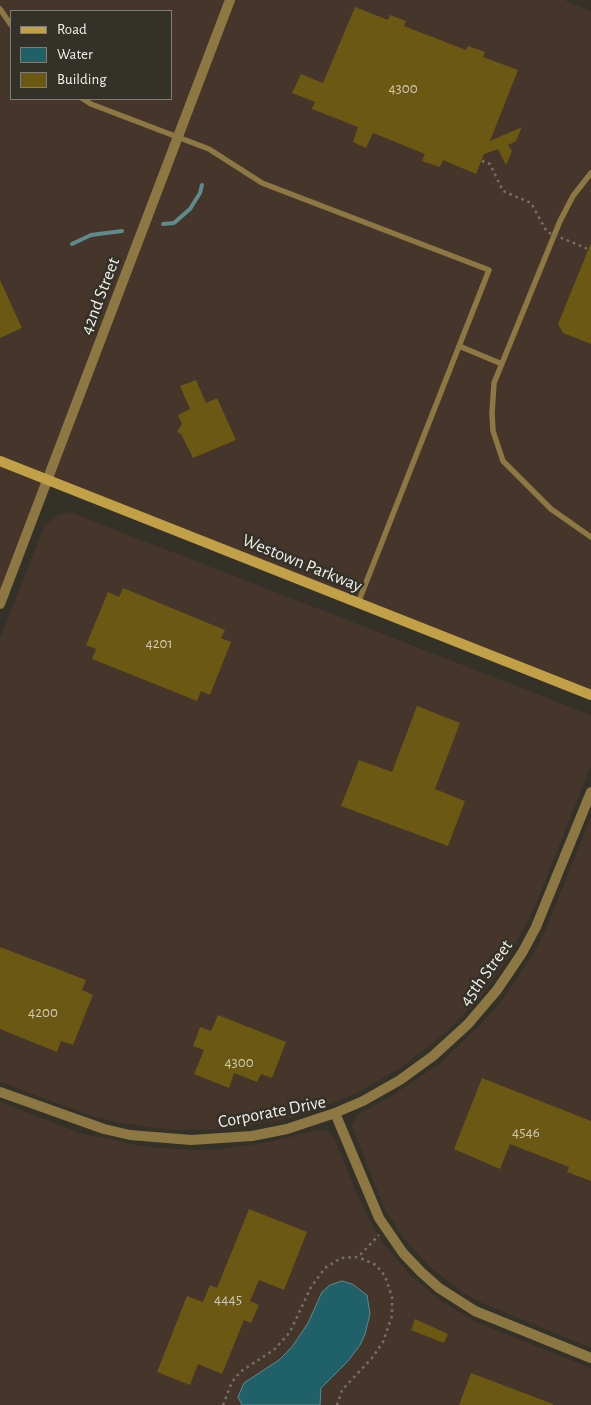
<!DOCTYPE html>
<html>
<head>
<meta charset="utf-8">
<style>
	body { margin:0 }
	#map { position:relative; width:591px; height:1405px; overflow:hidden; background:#343128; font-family:"Alegreya Sans",sans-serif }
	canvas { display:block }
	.legend { position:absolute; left:10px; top:10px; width:162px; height:90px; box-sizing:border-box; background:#343128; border:1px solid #807d75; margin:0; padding:6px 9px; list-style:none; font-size:15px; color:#f1efe9 }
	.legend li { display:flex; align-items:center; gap:10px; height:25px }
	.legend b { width:25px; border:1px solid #807d75 }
</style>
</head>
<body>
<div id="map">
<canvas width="591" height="1405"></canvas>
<ul class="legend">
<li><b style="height:6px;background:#c1a047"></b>Road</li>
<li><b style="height:14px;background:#206069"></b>Water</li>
<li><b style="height:14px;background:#6a5813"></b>Building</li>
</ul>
</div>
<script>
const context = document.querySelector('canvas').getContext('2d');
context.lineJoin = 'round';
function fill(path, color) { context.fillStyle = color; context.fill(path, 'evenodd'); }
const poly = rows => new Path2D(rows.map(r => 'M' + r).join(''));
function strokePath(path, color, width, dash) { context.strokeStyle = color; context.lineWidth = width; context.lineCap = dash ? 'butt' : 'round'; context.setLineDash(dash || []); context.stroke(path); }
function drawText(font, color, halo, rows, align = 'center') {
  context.font = font + ' "Alegreya Sans",sans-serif'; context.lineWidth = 5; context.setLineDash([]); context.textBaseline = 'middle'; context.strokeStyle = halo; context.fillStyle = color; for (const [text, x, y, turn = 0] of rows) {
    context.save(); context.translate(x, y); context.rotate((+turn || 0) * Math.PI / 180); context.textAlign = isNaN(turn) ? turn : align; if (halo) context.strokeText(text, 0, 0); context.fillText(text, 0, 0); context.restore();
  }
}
fill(poly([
	[0,0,564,0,591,11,591,695,48,480,0,604],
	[11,11,171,11,171,99,11,99],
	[70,512,591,715,591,766,534,909,510,955,480,998,443,1035,402,1067,357,1093,307,1113,281,1120,228,1129,174,1130,120,1123,94,1117,0,1082,0,639,44,526,56,516],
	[591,817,591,1348,482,1303,463,1293,429,1266,404,1239,384,1208,352,1126,357,1115,393,1095,440,1063,481,1024,500,1003,532,956,545,931],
	[0,1102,80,1133,146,1147,196,1150,220,1149,269,1142,317,1130,329,1132,335,1140,355,1190,373,1227,384,1244,410,1275,441,1301,476,1322,591,1368,591,1405,0,1405]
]), '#45352a');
const water = poly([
	[342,1281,352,1284,367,1295,370,1314,365,1334,360,1345,348,1361,321,1388,320,1405,242,1405,238,1397,244,1383,279,1360,292,1347,308,1323,322,1292,330,1285,342,1281]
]);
fill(water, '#206069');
strokePath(water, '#5f8b8f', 1);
strokePath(poly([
	[163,224,174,223,190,209,200,193,202,185],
	[72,244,91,235,122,231]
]), '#5f8b8f', 4);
fill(poly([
	[355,7,388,20,390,15,406,21,404,26,466,50,468,46,485,52,483,57,518,70,490,141,522,127,516,141,508,145,512,151,506,165,498,149,484,154,476,174,443,160,440,167,422,161,425,154,373,133,366,148,353,142,358,127,312,109,315,102,292,93,301,74,323,83],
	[591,243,591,344,563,333,558,324],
	[0,280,22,328,0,338],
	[196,380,206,403,217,398,236,440,193,458,181,434,177,432,182,424,178,415,190,409,180,386],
	[123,588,225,630,221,638,231,642,210,695,201,691,197,701,92,659,96,649,86,645,108,592,119,597],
	[417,706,460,723,435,789,465,801,448,846,341,806,359,760,392,772],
	[0,947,86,980,82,990,93,995,73,1045,61,1041,57,1052,0,1029],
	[218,1015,286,1042,272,1078,261,1074,257,1082,234,1073,229,1088,194,1074,204,1050,193,1046,200,1027,211,1031],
	[482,1078,591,1121,591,1181,567,1172,569,1167,510,1144,500,1169,454,1149],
	[249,1209,307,1232,284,1290,259,1280,250,1301,259,1305,251,1323,244,1320,222,1374,198,1364,190,1385,157,1372,187,1296,203,1302,210,1285,217,1288],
	[415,1319,448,1334,444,1343,411,1330],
	[471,1373,553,1404,553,1405,459,1405]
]), '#6a5813');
strokePath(poly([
	[223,1405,232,1382,240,1372,275,1349,290,1332,311,1287,325,1268,341,1258,358,1257,379,1235],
	[337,1405,342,1390,372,1358,383,1342,392,1316,392,1297,385,1276,376,1265,358,1257]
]), '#75726a', 2.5, [2.5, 4]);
strokePath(poly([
	[0,9,11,25],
	[83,99,91,104,209,149,262,183,489,270,358,603],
	[591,173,573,196,560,221,494,383,492,413,493,431,503,461,551,509,591,537],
	[459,346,502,364]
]), '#8d7844', 5.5);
strokePath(poly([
	[0,604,230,0],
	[0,1092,104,1129,130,1135,191,1140,252,1136,287,1129,335,1113,363,1101,400,1080,433,1056,468,1024,497,990,522,953,536,927,591,792],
	[335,1113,379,1218,403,1253,421,1272,439,1288,475,1311,591,1358]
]), '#8d7844', 10);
strokePath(poly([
	[0,461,591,695]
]), '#c1a047', 10);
strokePath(poly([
	[482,161,490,164,503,191,531,203,547,232,588,249]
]), '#75726a', 2.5, [2.5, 4]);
drawText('15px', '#cfc9b4', null, [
	["4300",403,88],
	["4201",159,643],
	["4200",43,1012],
	["4300",239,1062],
	["4546",526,1132],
	["4445",228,1299]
]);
drawText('18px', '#f1efe9', '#343128', [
	["42nd Street",100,296,-69],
	["Westown Parkway",302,563,22],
	["45th Street",486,973,-54],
	["Corporate Drive",272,1112,-11]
]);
</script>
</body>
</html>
